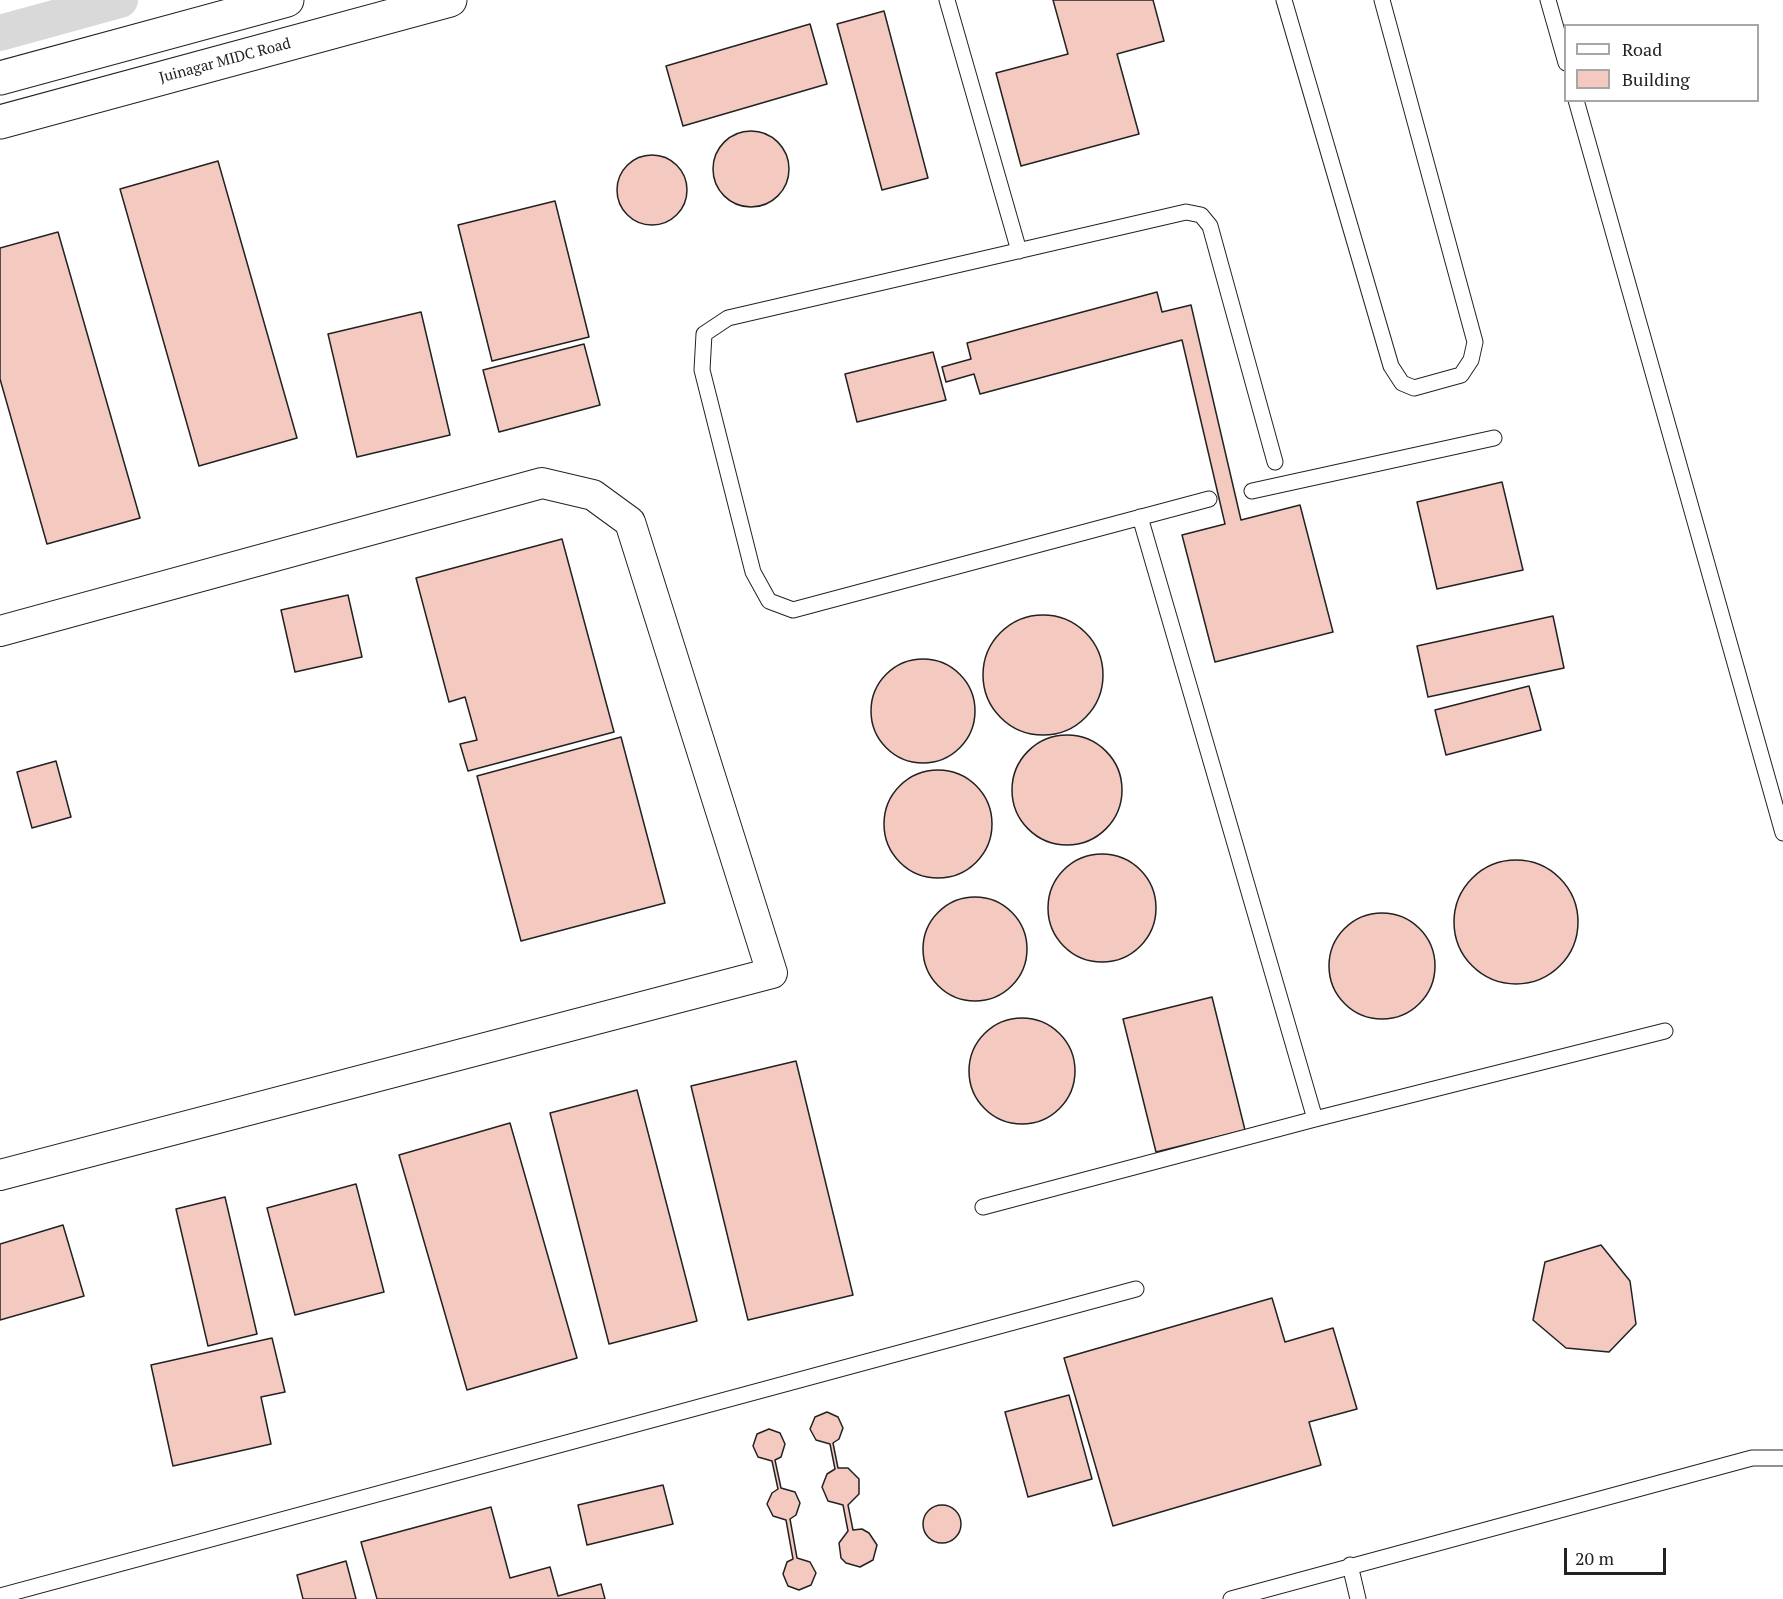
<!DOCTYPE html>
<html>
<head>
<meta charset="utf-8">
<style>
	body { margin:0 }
	#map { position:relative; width:1783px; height:1599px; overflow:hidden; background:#fff; font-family:"PT Serif",serif }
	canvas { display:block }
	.legend { position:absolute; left:1564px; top:24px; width:195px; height:78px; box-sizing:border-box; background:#fff; border:2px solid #a7a7a7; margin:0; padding:8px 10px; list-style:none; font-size:18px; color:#222 }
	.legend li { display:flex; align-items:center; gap:12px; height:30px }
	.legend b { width:30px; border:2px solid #a7a7a7 }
	.scale { position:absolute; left:1564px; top:1548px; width:102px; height:27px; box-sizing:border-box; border:3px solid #222; border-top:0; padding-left:8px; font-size:18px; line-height:21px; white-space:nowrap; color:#222; -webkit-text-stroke:4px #fff; paint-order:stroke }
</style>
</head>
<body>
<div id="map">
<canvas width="1783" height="1599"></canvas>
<ul class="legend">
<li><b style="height:8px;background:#fff"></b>Road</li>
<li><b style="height:16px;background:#f3c9c0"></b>Building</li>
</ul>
<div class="scale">20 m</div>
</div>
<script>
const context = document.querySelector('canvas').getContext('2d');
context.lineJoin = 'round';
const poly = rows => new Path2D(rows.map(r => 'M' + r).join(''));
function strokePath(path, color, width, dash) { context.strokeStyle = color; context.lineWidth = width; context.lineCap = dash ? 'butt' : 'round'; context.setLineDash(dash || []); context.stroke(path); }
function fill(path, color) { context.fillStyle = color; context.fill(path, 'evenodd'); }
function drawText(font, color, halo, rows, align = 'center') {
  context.font = font + ' "PT Serif",serif'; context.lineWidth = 4.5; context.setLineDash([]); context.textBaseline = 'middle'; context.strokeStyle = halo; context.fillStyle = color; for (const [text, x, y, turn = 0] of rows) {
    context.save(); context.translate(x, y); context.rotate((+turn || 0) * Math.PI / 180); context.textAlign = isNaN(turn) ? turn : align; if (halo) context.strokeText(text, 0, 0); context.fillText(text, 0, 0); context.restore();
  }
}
strokePath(poly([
	[0,33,120,0]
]), '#d9d9d9', 36);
const building = poly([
	[1053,0,1153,0,1164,41,1117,54,1139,134,1021,166,996,73,1068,54,1053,0],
	[884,11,928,178,882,190,837,24,884,11],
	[810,24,827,84,683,126,666,66,810,24],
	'713 169a38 38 0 1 1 76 0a38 38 0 1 1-76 0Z',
	'617 190a35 35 0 1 1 70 0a35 35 0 1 1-70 0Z',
	[218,161,297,438,199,466,120,189,218,161],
	[555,201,589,337,492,361,458,225,555,201],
	[58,232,140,518,47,544,0,379,0,248,58,232],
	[1157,292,1162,312,1191,305,1241,520,1300,505,1333,632,1215,662,1182,535,1225,524,1182,340,980,394,974,374,946,382,942,367,971,359,967,343,1157,292],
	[421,312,450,435,357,457,328,334,421,312],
	[584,344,600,405,499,432,483,370,584,344],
	[933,352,946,400,857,422,845,374,933,352],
	[1502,482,1523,570,1437,589,1417,502,1502,482],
	[562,539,614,732,468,771,460,744,477,740,465,697,449,702,416,578,562,539],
	[348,595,362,657,295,672,281,610,348,595],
	'983 675a60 60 0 1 1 120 0a60 60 0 1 1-120 0Z',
	[1553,616,1564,668,1428,697,1417,646,1553,616],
	'871 711a52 52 0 1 1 104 0a52 52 0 1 1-104 0Z',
	[1529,686,1541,730,1446,755,1435,710,1529,686],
	'1012 790a55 55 0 1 1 110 0a55 55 0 1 1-110 0Z',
	[621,737,665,903,521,941,477,776,621,737],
	[56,761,71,817,32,828,17,772,56,761],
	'884 824a54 54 0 1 1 108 0a54 54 0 1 1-108 0Z',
	'1048 908a54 54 0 1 1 108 0a54 54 0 1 1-108 0Z',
	'1454 922a62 62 0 1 1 124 0a62 62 0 1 1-124 0Z',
	'923 949a52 52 0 1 1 104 0a52 52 0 1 1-104 0Z',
	'1329 966a53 53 0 1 1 106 0a53 53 0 1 1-106 0Z',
	[1212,997,1245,1130,1156,1152,1123,1019,1212,997],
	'969 1071a53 53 0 1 1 106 0a53 53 0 1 1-106 0Z',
	[796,1061,853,1295,748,1320,691,1086,796,1061],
	[637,1090,697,1321,609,1344,550,1113,637,1090],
	[510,1123,577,1358,467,1390,399,1155,510,1123],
	[356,1184,384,1292,295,1315,267,1208,356,1184],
	[225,1197,257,1334,208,1346,176,1209,225,1197],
	[63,1225,84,1296,0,1320,0,1244,63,1225],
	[1601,1245,1630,1281,1636,1324,1609,1352,1566,1348,1533,1320,1545,1262,1601,1245],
	[1272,1298,1285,1342,1333,1328,1357,1409,1309,1422,1321,1465,1113,1526,1064,1358,1272,1298],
	[272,1338,285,1392,261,1397,271,1444,173,1466,151,1365,272,1338],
	[1069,1395,1092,1479,1028,1497,1005,1412,1069,1395],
	[827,1412,838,1417,843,1428,839,1439,833,1443,838,1468,848,1468,859,1479,859,1494,848,1505,853,1530,862,1529,869,1533,877,1545,873,1560,860,1567,846,1563,841,1558,839,1543,848,1531,843,1505,828,1501,822,1487,827,1474,835,1469,830,1444,816,1440,810,1429,815,1417,827,1412],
	[769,1429,780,1433,785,1444,781,1457,775,1460,781,1488,795,1492,800,1503,796,1515,790,1519,797,1558,810,1562,816,1573,811,1585,799,1590,788,1586,783,1574,787,1562,793,1559,786,1520,773,1516,767,1504,772,1493,778,1489,772,1461,758,1457,753,1446,757,1434,769,1429],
	[663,1485,673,1524,587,1545,578,1505,663,1485],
	'923 1524a19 19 0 1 1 38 0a19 19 0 1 1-38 0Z',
	[491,1507,510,1578,550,1567,558,1596,601,1584,605,1599,377,1599,361,1542,491,1507],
	[346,1561,356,1599,303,1599,297,1575,346,1561]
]);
fill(building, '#f3c9c0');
strokePath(building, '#222', 1.5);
const service = poly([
	[947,0,1019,251],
	[1284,0,1391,366,1402,383,1414,388,1461,375,1471,360,1475,342,1382,0],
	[1548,0,1566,63],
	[1576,100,1783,833],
	[1252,491,1494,438],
	[1209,499,793,610,769,601,753,572,702,370,704,334,728,318,1186,212,1201,215,1210,226,1275,462],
	[1140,517,1315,1119],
	[983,1207,1315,1119,1665,1031],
	[1350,1565,1358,1599],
	[0,1596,1136,1289],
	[1231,1599,1752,1458,1783,1458]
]);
const minor = poly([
	[0,631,542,483,593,495,630,522,772,973,0,1175]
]);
const tertiary = poly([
	[0,78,287,0],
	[0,122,450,0]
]);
strokePath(service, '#222', 17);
strokePath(minor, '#222', 32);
strokePath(tertiary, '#222', 35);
strokePath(service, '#fff', 15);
strokePath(minor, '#fff', 30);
strokePath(tertiary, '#fff', 33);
drawText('15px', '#222', '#fff', [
	["Juinagar MIDC Road",225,61,-15]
]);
</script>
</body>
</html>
